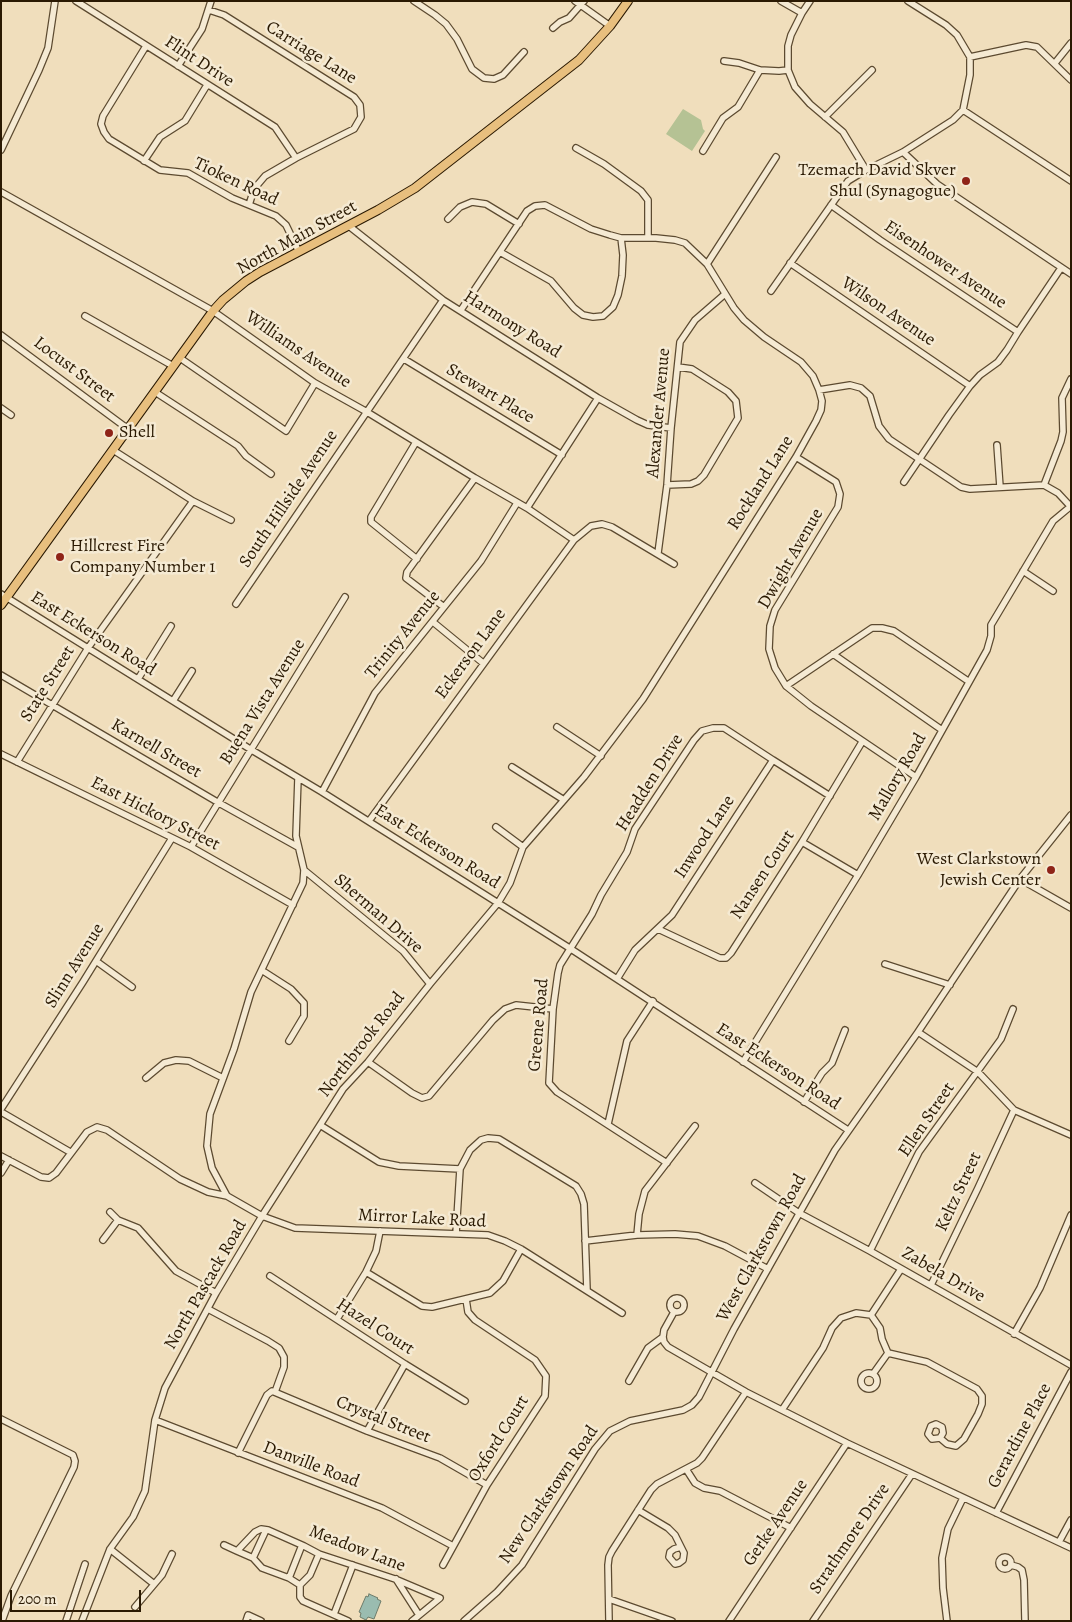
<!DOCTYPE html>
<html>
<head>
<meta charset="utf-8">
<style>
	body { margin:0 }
	#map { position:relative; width:1072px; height:1622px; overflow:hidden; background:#f0debc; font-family:Alegreya,serif }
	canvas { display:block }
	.frame { position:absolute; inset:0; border:2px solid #2a1902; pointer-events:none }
	.scale { position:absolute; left:10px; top:1590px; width:131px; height:22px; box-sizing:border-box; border:2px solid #2a1902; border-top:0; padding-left:6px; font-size:15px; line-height:18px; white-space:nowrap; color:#2a1902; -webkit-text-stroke:4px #f5ead3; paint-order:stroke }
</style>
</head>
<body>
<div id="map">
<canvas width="1072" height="1622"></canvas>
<div class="frame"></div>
<div class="scale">200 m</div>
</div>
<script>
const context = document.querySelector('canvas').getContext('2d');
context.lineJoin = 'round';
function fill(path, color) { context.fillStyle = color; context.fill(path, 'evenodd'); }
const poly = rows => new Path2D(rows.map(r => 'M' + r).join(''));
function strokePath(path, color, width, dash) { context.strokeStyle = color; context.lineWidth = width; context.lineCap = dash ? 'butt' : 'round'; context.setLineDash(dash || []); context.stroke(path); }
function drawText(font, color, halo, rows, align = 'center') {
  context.font = font + ' Alegreya,serif'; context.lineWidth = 5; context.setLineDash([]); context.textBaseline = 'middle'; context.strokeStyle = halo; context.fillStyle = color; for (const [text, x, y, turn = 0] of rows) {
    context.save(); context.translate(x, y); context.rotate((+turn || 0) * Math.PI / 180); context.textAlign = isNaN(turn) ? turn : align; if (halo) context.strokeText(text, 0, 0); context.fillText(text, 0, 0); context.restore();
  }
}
fill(poly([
	[683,109,701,120,703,129,705,131,692,151,666,134]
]), '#b5c294');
const water = poly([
	[369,1594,378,1598,377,1599,381,1601,374,1619,368,1617,366,1620,360,1617,361,1613,359,1612,366,1596,368,1597,369,1594]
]);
fill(water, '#9abcb0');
strokePath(water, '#6d7b6a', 1);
const minor = poly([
	[76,1,275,127,296,158],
	[414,1,435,15,446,24,457,39,472,69,484,78,494,79,503,75,524,52],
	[575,1,610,26],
	[781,1,802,13],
	[810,1,802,13,791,35,788,46,788,70,795,87,810,104,843,132,866,170],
	[209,10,224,15,354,97,360,105,361,117,354,129,296,158,265,176,254,189,249,205],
	[553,28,560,22,569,18,584,1],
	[146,46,103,116,101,124,104,132,109,139,160,170,188,173,232,198,276,216,286,225,299,252],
	[970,57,1026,45,1037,47,1071,80],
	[724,61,739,63,760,70,779,71,788,70],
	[1055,63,1071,43],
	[178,66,202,29,211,1],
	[963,110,1071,181],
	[825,117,872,70],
	[576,148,604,164,641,191,648,200,648,238],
	[1,150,39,70,48,48,55,1],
	[703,151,723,118,738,107,760,70],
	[903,152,937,184,1071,274],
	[144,161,160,137,185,121,207,85],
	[1,192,213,311,315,383,367,412,475,478,527,508,574,540],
	[831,205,880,240,1018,332],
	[448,219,460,207,472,202,486,204,519,224],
	[349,226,443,300,598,398,637,420,648,425,671,428],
	[500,252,551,281,574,308,583,315,593,317,603,316,613,307,618,295,622,276,623,255,621,238],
	[790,263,970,386],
	[707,264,776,157],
	[771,291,848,181,866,170,903,152,953,120,963,110,970,75,970,57,957,35,946,25,908,1],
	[85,316,173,366],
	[1,335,128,429],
	[180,358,286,431,315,383],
	[404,359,562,455],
	[819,390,850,385,861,388,870,396,879,426,889,439,961,487,970,489,1044,485,1058,493,1070,506],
	[155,392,238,446,246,456,271,474],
	[1,408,11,415],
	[416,442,371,517,371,522,417,559],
	[997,445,1000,487],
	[113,450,193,501,231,520],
	[796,457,836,482,840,494,838,507,775,610,770,626,769,649,775,668,786,686,811,706,916,777],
	[904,482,949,415,970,386,980,375,998,362,1007,350,1018,332,1061,268],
	[667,485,691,484,698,481,704,475,738,418,736,401,728,392,692,369,678,367],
	[1044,485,1061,441,1063,432,1062,398,1071,379],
	[527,508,598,398],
	[658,553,667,485,671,428,680,342,695,320,725,294],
	[1023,571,1053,591],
	[1,594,250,749,322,792,571,949,848,1130],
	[236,604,443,300],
	[444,607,406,578,407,572,475,478],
	[433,622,483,663],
	[833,654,942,730],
	[1,675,219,803,298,847],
	[138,679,171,626],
	[786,686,872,628,882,628,894,631,968,681],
	[173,701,192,671],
	[557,727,601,756],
	[1,754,191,847,293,905],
	[17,762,88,648,193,501],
	[512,767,564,800],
	[298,778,296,836,304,870,303,883,251,992,234,1049,210,1114,207,1146,212,1168,227,1196,262,1216,295,1228,488,1235,505,1241,521,1249,622,1313],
	[322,792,375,693,481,561,517,503],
	[369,821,574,540,591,526,602,524,612,527,674,564],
	[496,827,523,847],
	[802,842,858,875],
	[191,847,345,597],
	[304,870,403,951,430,984],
	[1020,879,1071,908],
	[658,929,720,958,726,958,731,953,802,842,862,742],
	[96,961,132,987],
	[885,964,950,985],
	[263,971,291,989,304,1003,304,1016,289,1041],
	[617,979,635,950,672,915,773,760,830,796],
	[918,1032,978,1072,1014,1110,1071,1135],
	[368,1062,412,1093,422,1098,429,1096,493,1020,505,1009,516,1005,553,1009],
	[743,1062,858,875,916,777,987,650,991,636,991,625,997,615,1053,521,1071,506],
	[146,1078,164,1063,176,1060,189,1061,223,1078],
	[804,1102,822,1073,832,1063,845,1030],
	[1,1109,83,982,172,838],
	[1,1112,70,1152],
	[608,1124,627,1041,653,1001],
	[320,1125,379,1162,399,1166,460,1169],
	[1,1156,41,1177,49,1178,56,1173,87,1132,97,1127,107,1130,180,1179,208,1192,227,1196],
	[667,1163,557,1092,549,1083,553,1009,558,973,560,965,592,914,601,895,627,852,635,829,694,740,702,731,713,728,724,728,773,760],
	[1,1173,9,1160],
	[755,1183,799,1213,870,1251,1071,1365],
	[110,1212,118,1220,138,1228,176,1271,216,1293],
	[456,1234,460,1169,470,1150,481,1140,488,1138,499,1139,576,1186,581,1194,584,1204,587,1290],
	[637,1235,639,1214,645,1191,695,1126],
	[103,1240,118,1220],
	[585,1241,637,1235,675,1234,698,1236,725,1246,768,1269],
	[870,1251,919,1152,1001,1039,1013,1009],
	[366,1272,422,1306,432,1307,490,1293,503,1281,521,1249],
	[270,1276,405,1364,465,1401],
	[931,1285,978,1188,1014,1110],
	'670 1305a7 7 0 1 1 14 0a7 7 0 1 1-14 0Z',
	[208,1309,268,1341,279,1348,284,1357,284,1367,275,1392],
	[674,1312,664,1330,663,1337,664,1342,668,1347,746,1392,847,1443,1071,1548],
	[871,1315,880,1328,882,1339,888,1353,927,1362,977,1389,982,1396,982,1404,978,1414,964,1439,956,1446,947,1444,940,1438,932,1439,928,1434,931,1426,936,1424,942,1427,943,1433,940,1438],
	[871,1315,901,1269],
	[337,1319,366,1272,376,1251,380,1231],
	[1014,1334,1040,1288,1071,1215],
	'861 1381a8 8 0 1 1 16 0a8 8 0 1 1-16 0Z',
	[873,1374,888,1353],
	[629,1381,648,1348,663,1337],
	[782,1410,823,1348,832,1328,841,1318,856,1313,871,1315],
	[1,1419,73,1455,75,1461,74,1467,11,1596,2,1621],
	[155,1420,382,1508,453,1546],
	[367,1431,405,1364],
	[238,1453,267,1395,272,1391,367,1431,440,1458,487,1485],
	[686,1469,695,1483,704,1488,720,1491,791,1528],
	[638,1510,668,1528,675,1535,684,1553,683,1560,679,1563,675,1564,669,1557,670,1552,674,1549,681,1547],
	[996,1513,1071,1372],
	[1059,1542,1071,1520],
	[224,1545,237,1551],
	[110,1549,154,1584],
	'999 1563a6 6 0 1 1 12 0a6 6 0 1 1-12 0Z',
	[253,1558,266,1530],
	[443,1565,487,1485,545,1396,546,1376,535,1360,475,1320,468,1312,466,1299],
	[1011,1565,1018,1567,1022,1570,1024,1580,1025,1621],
	[289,1578,302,1545],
	[396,1579,419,1615],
	[300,1585,310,1575,319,1554],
	[609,1599,672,1621],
	[135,1607,162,1575,172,1554],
	[334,1614,353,1565],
	[66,1621,85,1564],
	[82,1621,110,1549,133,1517,145,1491,155,1420,165,1388,216,1293,262,1216,343,1089,368,1062,430,984,498,903,510,883,523,847,584,777,643,699,796,457,816,421,821,410,822,401,819,390,813,376,801,362,764,337,744,320,734,308,707,264,685,243,675,240,656,238,621,238,610,235,591,229,545,205,535,206,527,211,461,310],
	[246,1621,248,1615,261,1621],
	[348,1621,303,1601,300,1597,300,1585,289,1578,262,1568,253,1558,237,1551,255,1532,261,1529,268,1530,304,1546,319,1554,395,1579,440,1598,412,1621],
	[464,1621,497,1592,522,1565,595,1449,610,1431,630,1421,683,1410,692,1405,699,1397,734,1329,835,1150,918,1032,1020,879,1071,815],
	[609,1621,608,1565,609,1557,612,1551,651,1490,657,1484,697,1463,702,1458,746,1392],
	[729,1621,847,1443],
	[813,1621,912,1474],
	[947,1621,943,1588,942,1558,948,1529,963,1498]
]);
const major = poly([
	[1,605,213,311,223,300,246,281,260,272,378,210,415,188,579,60,610,26,628,1]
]);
strokePath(minor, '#5c4a30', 8);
strokePath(major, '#2a1902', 10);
strokePath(minor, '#f5ead3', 5.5);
strokePath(major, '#e8bf7e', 8);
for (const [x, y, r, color] of [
	[966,181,5,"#8f2418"],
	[109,433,5,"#8f2418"],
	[60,557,5,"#8f2418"],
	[1051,870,5,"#8f2418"]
]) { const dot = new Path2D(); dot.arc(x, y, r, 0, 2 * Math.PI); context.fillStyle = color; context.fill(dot); strokePath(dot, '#f5ead3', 2); }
drawText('18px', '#2a1902', '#f5ead3', [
	["Carriage Lane",311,53,32],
	["Flint Drive",199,62,33],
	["Tioken Road",236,182,25],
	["North Main Street",297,238,-29],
	["Eisenhower Avenue",945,265,34],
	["Wilson Avenue",888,312,34],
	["Harmony Road",512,325,32],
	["Williams Avenue",298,350,34],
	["Locust Street",74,370,37],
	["Stewart Place",490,394,31],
	["Alexander Avenue",659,413,-85],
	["Rockland Lane",761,483,-58],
	["South Hillside Avenue",289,499,-56],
	["Dwight Avenue",791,559,-60],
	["East Eckerson Road",93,634,32],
	["Trinity Avenue",403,635,-51],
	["Eckerson Lane",471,654,-54],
	["State Street",48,684,-58],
	["Buena Vista Avenue",263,702,-58],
	["Karnell Street",156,749,30],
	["Mallory Road",898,777,-60],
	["Headden Drive",650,783,-58],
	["East Hickory Street",155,814,27],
	["Inwood Lane",705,837,-57],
	["East Eckerson Road",437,847,32],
	["Nansen Court",763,875,-57],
	["Sherman Drive",378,914,41],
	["Slinn Avenue",75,966,-58],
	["Greene Road",539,1025,-85],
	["Northbrook Road",362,1045,-52],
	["East Eckerson Road",778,1067,33],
	["Ellen Street",927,1120,-56],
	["Keltz Street",959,1192,-65],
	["Mirror Lake Road",422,1219,3],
	["West Clarkstown Road",762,1248,-61],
	["Zabela Drive",943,1275,30],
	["North Pascack Road",206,1285,-60],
	["Hazel Court",375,1327,33],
	["Crystal Street",383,1420,22],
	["Gerardine Place",1020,1436,-62],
	["Oxford Court",499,1439,-58],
	["Danville Road",311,1465,21],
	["New Clarkstown Road",549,1495,-56],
	["Gerke Avenue",776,1523,-56],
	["Strathmore Drive",850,1539,-56],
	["Meadow Lane",357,1549,21]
]);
drawText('18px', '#2a1902', '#f5ead3', [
	["Tzemach David Skver",956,171],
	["Shul (Synagogue)",956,192],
	["Shell",119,433,"left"],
	["Hillcrest Fire",70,547,"left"],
	["Company Number 1",70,568,"left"],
	["West Clarkstown",1041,860],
	["Jewish Center",1041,881]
], 'right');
</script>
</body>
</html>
